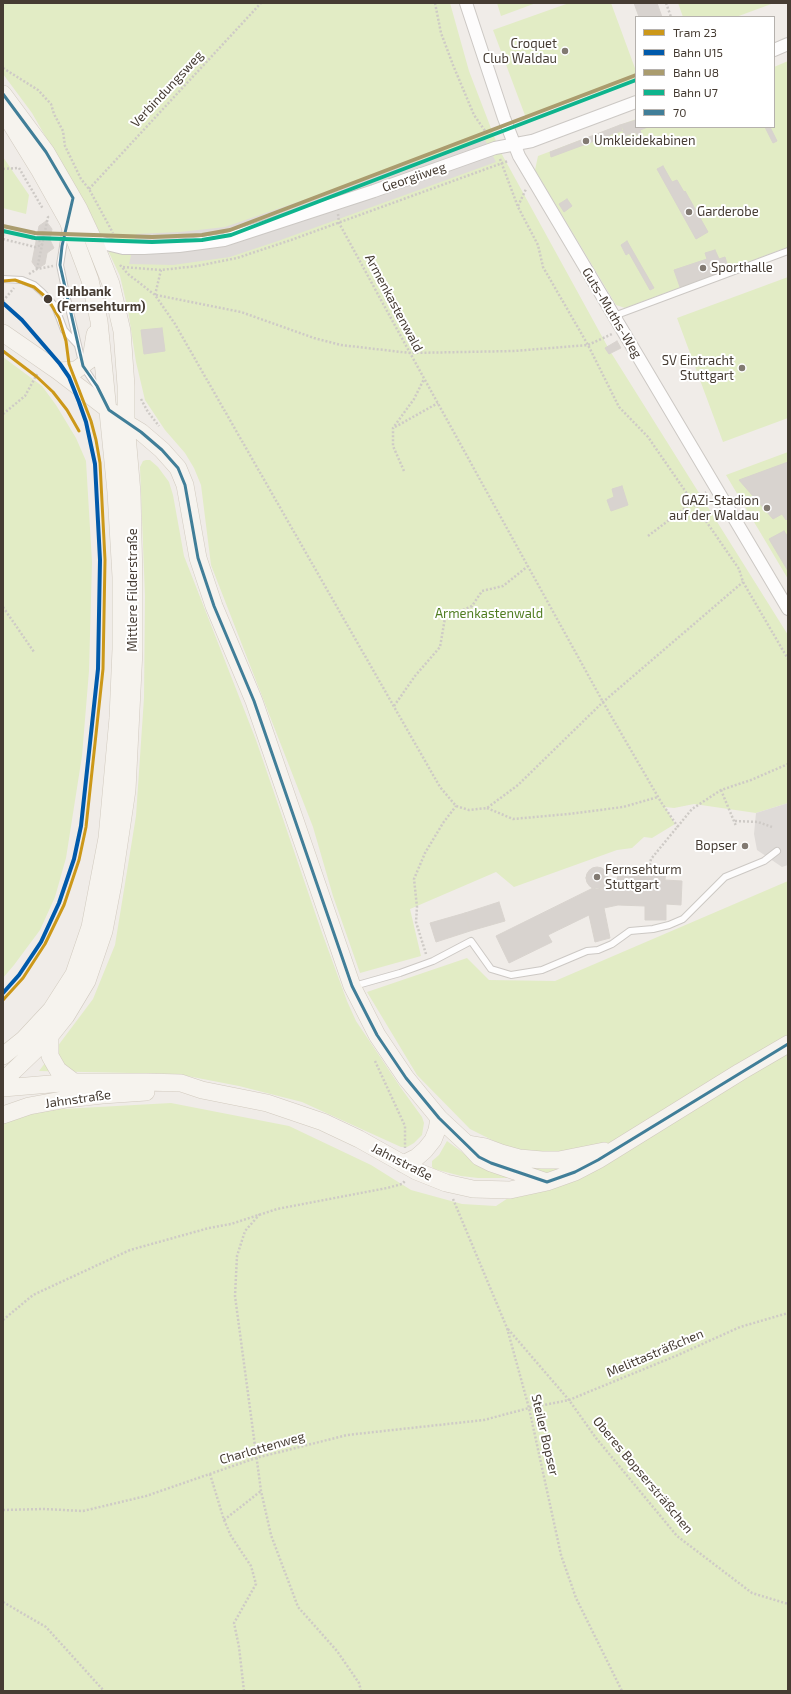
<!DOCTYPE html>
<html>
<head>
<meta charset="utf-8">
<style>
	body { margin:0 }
	#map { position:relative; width:791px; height:1694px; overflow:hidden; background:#f0ece8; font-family:"Exo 2",sans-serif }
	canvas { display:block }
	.frame { position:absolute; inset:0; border:4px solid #463c33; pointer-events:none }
	.legend { position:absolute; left:635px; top:16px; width:140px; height:112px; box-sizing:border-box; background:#fff; border:1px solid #b5b1ad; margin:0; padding:5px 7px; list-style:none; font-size:12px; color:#463c33 }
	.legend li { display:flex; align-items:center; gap:8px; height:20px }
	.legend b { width:20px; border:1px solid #b5b1ad }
</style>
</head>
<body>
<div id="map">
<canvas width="791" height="1694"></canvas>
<div class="frame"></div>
<ul class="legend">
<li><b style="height:5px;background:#cc9819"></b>Tram 23</li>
<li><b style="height:5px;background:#005aab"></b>Bahn U15</li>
<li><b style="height:5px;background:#aa9c6e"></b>Bahn U8</li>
<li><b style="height:5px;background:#0eb48d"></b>Bahn U7</li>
<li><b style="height:5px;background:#407e98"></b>70</li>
</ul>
</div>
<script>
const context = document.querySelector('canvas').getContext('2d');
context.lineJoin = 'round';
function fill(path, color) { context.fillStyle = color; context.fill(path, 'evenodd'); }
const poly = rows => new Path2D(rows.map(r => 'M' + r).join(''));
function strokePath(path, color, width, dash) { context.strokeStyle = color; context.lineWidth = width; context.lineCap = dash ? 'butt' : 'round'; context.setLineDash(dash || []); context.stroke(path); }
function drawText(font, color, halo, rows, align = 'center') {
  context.font = font + ' "Exo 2",sans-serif'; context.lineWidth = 4; context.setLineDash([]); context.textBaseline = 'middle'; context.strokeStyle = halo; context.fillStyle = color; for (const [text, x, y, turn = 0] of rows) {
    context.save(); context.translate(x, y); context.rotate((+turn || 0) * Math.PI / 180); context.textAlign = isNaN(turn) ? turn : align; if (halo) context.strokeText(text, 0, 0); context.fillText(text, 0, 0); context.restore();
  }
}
fill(poly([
	[3,3,450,3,469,71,499,149,610,351,788,635,788,803,756,813,694,804,674,808,665,807,675,824,652,838,644,837,632,848,617,850,514,887,496,872,410,909,421,956,360,973,333,896,313,827,211,565,201,485,194,468,185,453,165,430,145,400,136,362,128,310,120,276,95,223,32,113,3,74],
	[497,3,536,3,501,16],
	[569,3,611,3,636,71,636,78,526,118,493,30],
	[678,3,774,3,736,17,683,17],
	[788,61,788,247,625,308,616,305,535,170,538,156,636,119,636,127,774,127,774,67],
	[3,157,29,195,26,214,3,208],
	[788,277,788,418,723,442,677,318],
	[3,357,42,386,56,405,76,438,86,461,92,562,89,671,82,756,66,858,55,897,40,930,14,965,3,978],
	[788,452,788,579,726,475],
	[146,460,150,460,158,467,169,482,173,495,184,556,256,740,321,930,347,1001,356,1021,401,1088,422,1117,424,1123,422,1135,414,1143,407,1147,401,1147,302,1102,239,1086,177,1074,39,1071,93,999,115,945,136,816,144,698,145,596,140,467,143,461],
	[788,881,788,1691,3,1691,3,1124,26,1111,171,1103,289,1126,371,1165,411,1190,462,1204,496,1206,540,1177,510,1149,470,1129,417,1075,367,992,467,958,489,980,555,981],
	[447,1141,474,1161,517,1178,478,1178,461,1176,434,1169,432,1167,432,1161,439,1155]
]), '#e2ecc5');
fill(poly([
	[484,138,496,162,278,241,230,257,173,265,129,264,136,234,180,232,225,227],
	[788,803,788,865,782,867,757,850,754,834,756,813]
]), '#dfdbd8');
const building = poly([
	[634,3,657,3,662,17,639,17,634,3],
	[636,120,636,127,648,127,640,130,641,133,636,135,636,132,625,136,620,125,636,120],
	[620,125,624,130,551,157,550,152,620,125],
	[765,127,770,127,777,141,773,143,765,127],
	[663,166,672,182,677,180,684,192,685,191,708,232,696,239,657,169,663,166],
	[567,199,572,206,564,212,559,204,567,199],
	[46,221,52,229,50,240,54,248,47,253,45,264,37,269,32,262,39,226,46,221],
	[627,241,654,288,650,290,629,253,626,255,621,245,627,241],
	[715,250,719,259,725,257,728,267,722,269,723,272,680,287,674,270,707,259,705,253,715,250],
	[162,328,165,351,144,354,141,330,162,328],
	[617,341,621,348,609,354,605,348,617,341],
	[788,462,788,518,786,520,782,514,773,519,739,480,788,462],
	[622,486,628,505,611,511,607,500,614,497,612,489,622,486],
	[784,531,788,537,788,571,769,539,784,531],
	'586 878a11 11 0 1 1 22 0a11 11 0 1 1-22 0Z',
	[644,869,666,870,665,880,682,881,681,905,666,904,666,920,645,920,645,906,618,905,604,908,610,938,595,942,589,915,548,935,552,942,509,963,496,936,593,888,602,888,606,885,608,879,617,879,618,876,641,875,644,869],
	[499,902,505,921,470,931,465,913,499,902],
	[465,913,470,931,436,942,430,923,465,913]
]);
fill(building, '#d8d3cf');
strokePath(building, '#d8d3ce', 1);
const service = poly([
	[66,228,60,265,69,308,83,366,101,393],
	[3,279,22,280,34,285,42,292,55,306,64,330,77,344],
	[614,316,788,251],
	[354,986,400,973,433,961,471,941,491,969,511,975,542,970,587,951,598,950,612,944,630,931,653,929,669,925,683,919,725,877,764,861,777,851]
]);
const minor = poly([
	[466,3,504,118,519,156,788,609],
	[774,50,788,44],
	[94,241,123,248,144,248,179,246,224,240,374,191,495,148,532,141,636,102]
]);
const secondary = poly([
	[3,94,46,152,79,209,94,241,111,284,122,331,126,386,126,423,132,493,134,582,134,650,127,790,113,884,104,931,87,981,66,1016,50,1036,3,1081],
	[3,111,40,171,68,221,90,280,99,321,116,492,121,577,121,649,118,718,107,838,90,927,74,974,51,1010,24,1039,3,1056],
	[3,333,58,371,126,423,141,432,162,450,178,468,185,485,198,558,214,606,254,701,352,986,377,1035,406,1078,439,1118,467,1144,479,1157,491,1163,547,1182],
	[58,371,76,370,91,359,95,334],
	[50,1036,50,1056,58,1070,74,1082],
	[3,1088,74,1082,146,1082,181,1083,202,1090,267,1103,323,1122,359,1139,416,1171,446,1183,473,1189,510,1190,547,1182,575,1172,598,1160,740,1072,788,1044],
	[3,1115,29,1106,67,1099,102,1095,146,1092],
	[467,1144,485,1147,501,1153,519,1158,542,1160,559,1160,604,1151],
	[403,1164,417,1157,425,1150,433,1140,437,1130,439,1118]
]);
strokePath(service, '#ccc8c4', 8);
strokePath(minor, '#ccc8c4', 14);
strokePath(secondary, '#d1cabf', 18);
strokePath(poly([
	[435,3,441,33,453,65,474,115,490,138],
	[666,3,671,17],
	[3,68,38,90,51,104,54,114,63,131,65,146,81,179,89,189,113,233],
	[500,159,518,207,538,245,543,267,588,345,619,407,648,437,739,569,743,582,788,659],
	[19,168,43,209],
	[3,169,18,168],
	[89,189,261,3],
	[518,206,526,189],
	[338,214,339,223,410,353,603,702,661,802,678,827],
	[3,236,5,229],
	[3,239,35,247,42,245,39,240,30,238],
	[120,265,128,274,155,295,175,324,440,787,456,806,469,810,487,808,518,785,603,702,743,582],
	[123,267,161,270,197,266,237,258,291,240,508,161],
	[37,269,48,217,46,215],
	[29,274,37,269,53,266],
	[155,295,161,270],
	[156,295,241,312,314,338,341,345,410,353,514,351,588,345,612,334],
	[3,301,14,288],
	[141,399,148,412,159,426],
	[3,414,25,396,37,374],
	[395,427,438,403],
	[404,471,393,446,393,428,414,399,424,379],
	[648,536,706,492],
	[3,607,34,652],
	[394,706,415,676,440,647,445,618,472,606,482,591,503,586,528,566],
	[721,790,736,826],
	[487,808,513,819,568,814,623,807,658,797],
	[735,821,758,822,772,827],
	[649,869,651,859,692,809,721,790,751,780,788,764],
	[426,954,416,922,417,907,414,879,425,853,443,823,456,806],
	[375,1061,405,1126,405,1148],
	[453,1199,507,1328,529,1408,561,1555,576,1598,622,1691],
	[260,1214,245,1231,237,1256,235,1296,261,1491,271,1535,298,1607,337,1651,359,1683,361,1691],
	[3,1320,33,1295,130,1250,209,1228,231,1224,277,1209,387,1188,402,1184,405,1181],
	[508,1329,569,1400,596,1438,677,1536,752,1593,788,1604],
	[210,1474,224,1520,231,1536,251,1566,256,1584,234,1623,239,1647,244,1691],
	[3,1510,44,1509,83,1511,146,1496,256,1458,347,1435,484,1420,529,1408,569,1400,678,1355,740,1327,788,1313],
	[224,1520,261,1491],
	[3,1602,46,1627,104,1691]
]), '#cecac6', 2.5, [2, 2]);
strokePath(service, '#fdfcfc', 6);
strokePath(minor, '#fdfcfc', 12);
strokePath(secondary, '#f6f3ee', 17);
strokePath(poly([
	[3,94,46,152,73,198,62,246,60,265,83,366,97,386,109,410,141,432,162,450,178,468,185,485,198,558,214,606,254,701,352,986,377,1035,406,1078,439,1118,479,1157,491,1163,547,1182,575,1172,598,1160,788,1044]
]), '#407e98', 3);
strokePath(poly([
	[3,303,22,320,60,364,69,377,79,402,86,422,95,464,100,560,98,669,81,826,74,859,59,903,41,942,19,975,3,993]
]), '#005aab', 4);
strokePath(poly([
	[3,226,35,233,152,237,202,235,230,230,636,75]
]), '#aa9c6e', 4);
strokePath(poly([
	[3,231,35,238,152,242,202,240,231,235,636,80]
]), '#0eb48d', 4);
strokePath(poly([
	[3,281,15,280,34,287,48,299,59,318,66,341,69,364,91,421,96,440,100,463,105,560,103,669,86,827,79,860,64,905,45,944,23,978,3,1000],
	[3,351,37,377,53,392,67,410,79,431]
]), '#cc9819', 3);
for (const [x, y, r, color] of [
	[565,51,4,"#827a72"],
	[586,141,4,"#827a72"],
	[689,212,4,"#827a72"],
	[703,268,4,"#827a72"],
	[48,299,5,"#463c33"],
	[742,368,4,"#827a72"],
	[767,508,4,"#827a72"],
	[745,846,4,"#827a72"],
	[597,877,4,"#827a72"]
]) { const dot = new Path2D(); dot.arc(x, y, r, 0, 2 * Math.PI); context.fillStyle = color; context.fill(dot); strokePath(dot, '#fff', 1.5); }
drawText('13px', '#463c33', '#fff', [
	["Croquet",557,44],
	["Club Waldau",557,59],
	["Umkleidekabinen",594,141,"left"],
	["Garderobe",697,212,"left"],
	["Sporthalle",711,268,"left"],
	["SV Eintracht",734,361],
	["Stuttgart",734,376],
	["GAZi-Stadion",759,501],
	["auf der Waldau",759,516],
	["Bopser",737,846],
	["Fernsehturm",605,870,"left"],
	["Stuttgart",605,885,"left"]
], 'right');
drawText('13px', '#463c33', '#fff', [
	["Verbindungsweg",167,89,-47],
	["Georgiiweg",414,177,-19],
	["Armenkastenwald",394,303,62],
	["Guts-Muths-Weg",612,313,59],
	["Mittlere Filderstraße",133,590,-90],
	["Jahnstraße",78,1099,-8],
	["Jahnstraße",402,1162,27],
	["Melittasträßchen",655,1353,-23],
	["Steiler Bopser",545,1435,77],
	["Charlottenweg",262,1448,-16],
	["Oberes Bopsersträßchen",643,1475,50]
]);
drawText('bold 13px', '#463c33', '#fff', [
	["Ruhbank",57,292],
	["(Fernsehturm)",57,307]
], 'left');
drawText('13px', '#507d21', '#fff', [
	["Armenkastenwald",489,614]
]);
</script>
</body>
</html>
